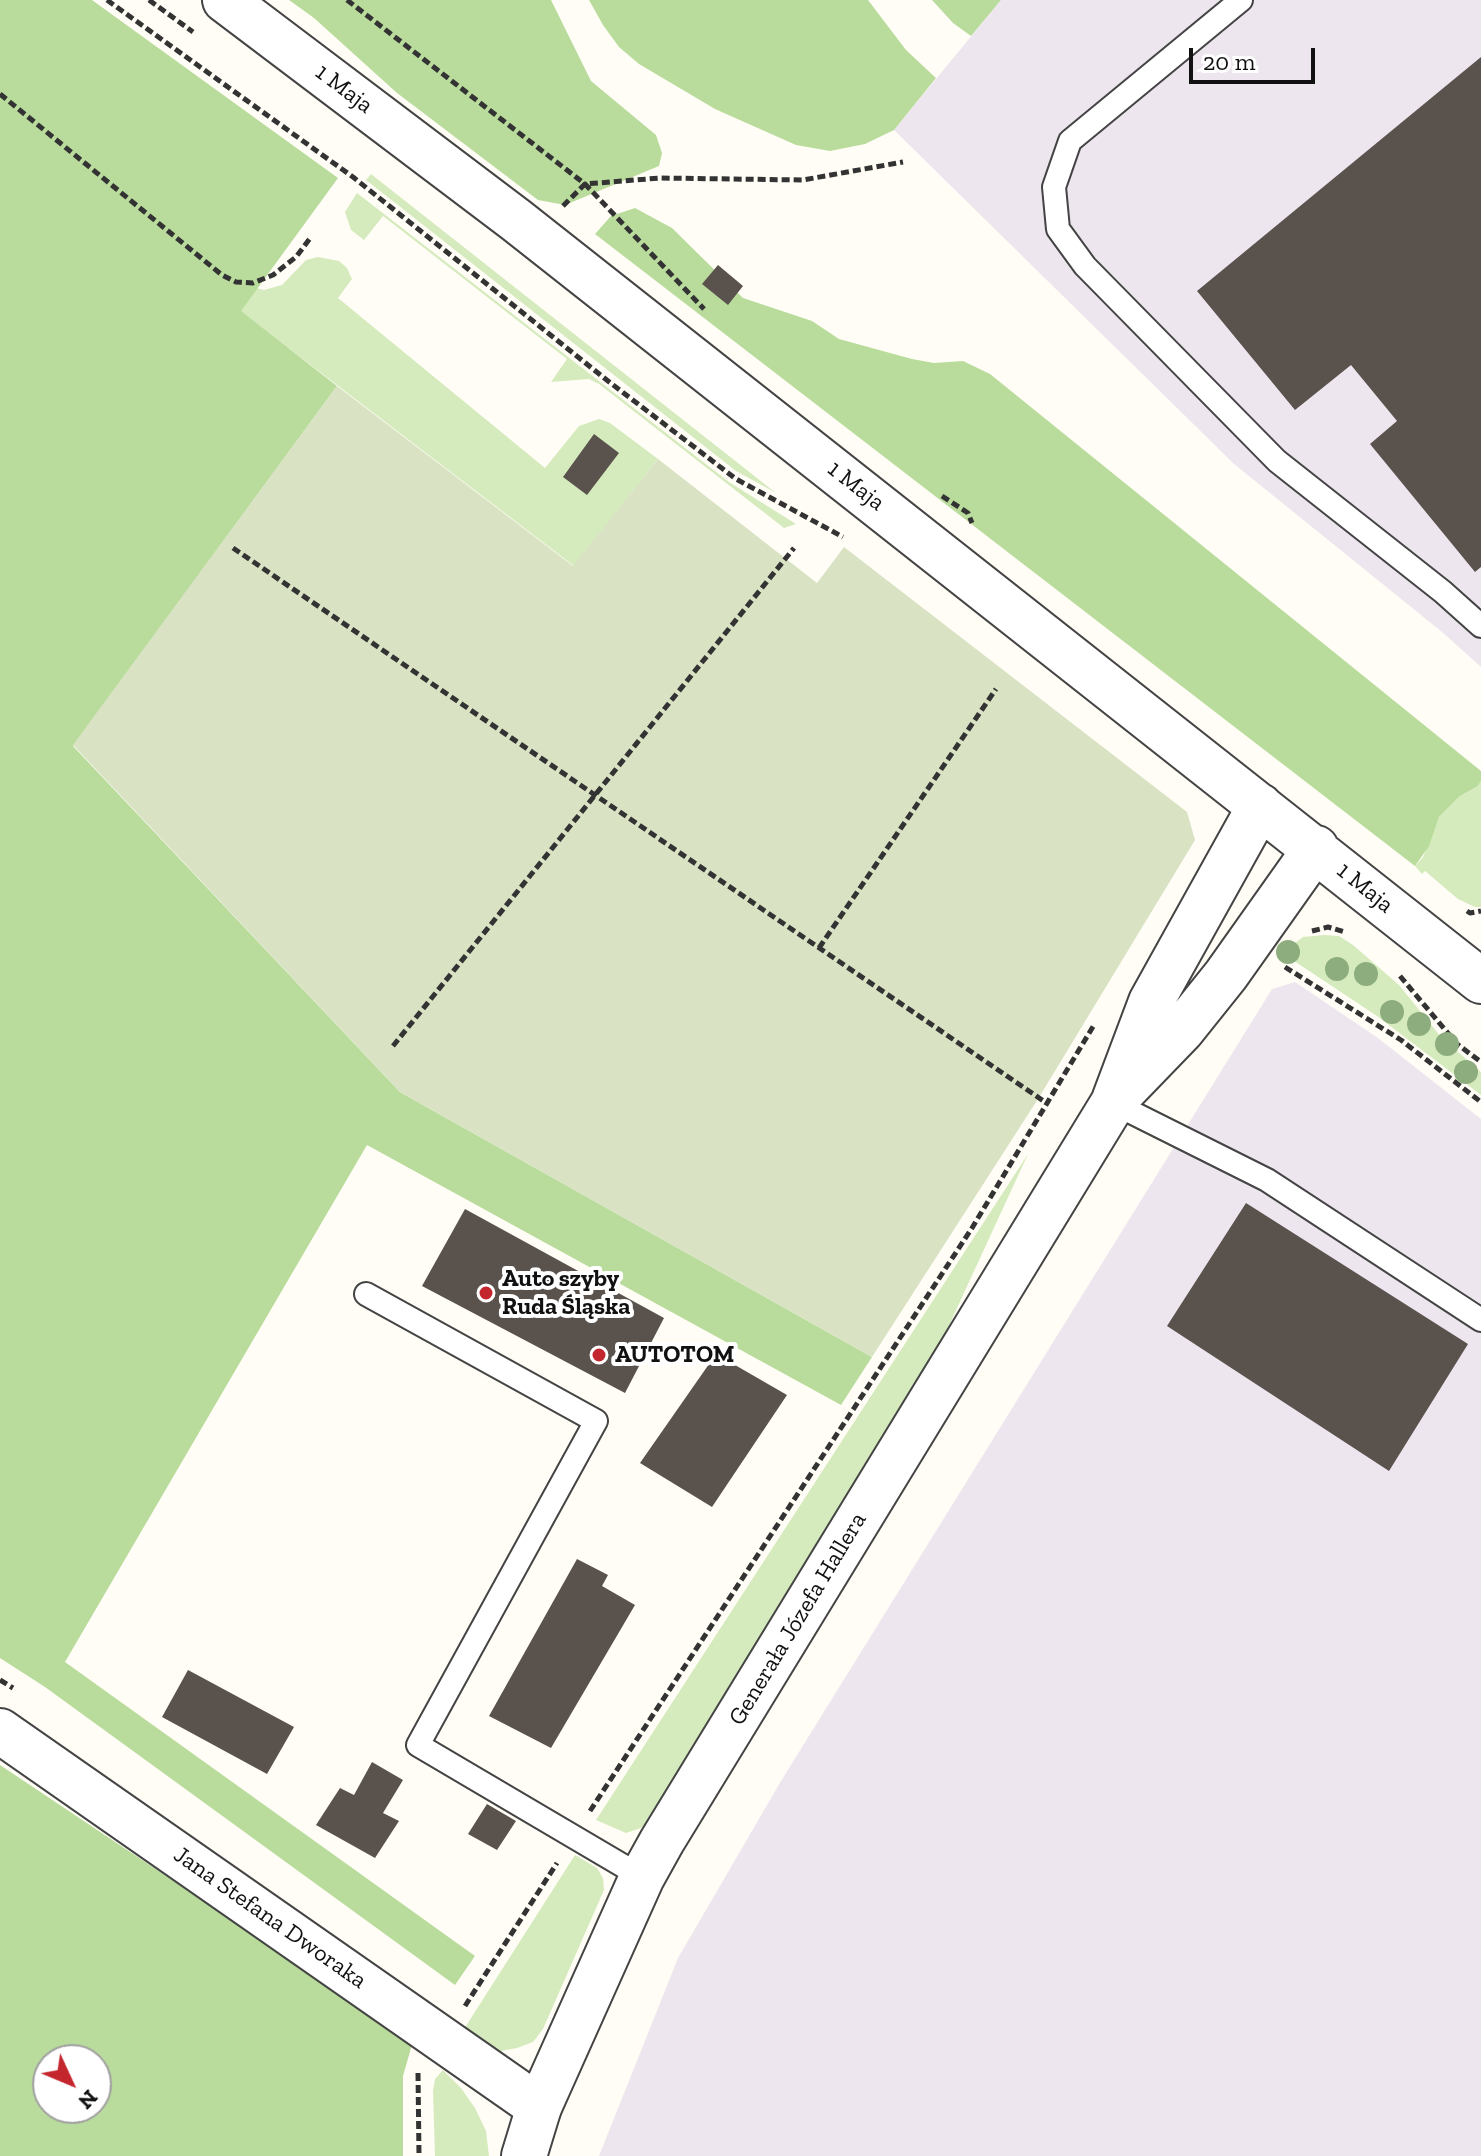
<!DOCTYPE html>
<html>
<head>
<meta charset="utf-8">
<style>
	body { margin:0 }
	#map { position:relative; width:1481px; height:2156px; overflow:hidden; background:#fffdf5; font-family:"Zilla Slab",serif }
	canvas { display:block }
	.north { position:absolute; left:32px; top:2044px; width:80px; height:80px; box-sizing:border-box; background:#fff; border:2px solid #a0a0a0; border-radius:50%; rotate:134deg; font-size:22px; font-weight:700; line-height:32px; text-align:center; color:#111 }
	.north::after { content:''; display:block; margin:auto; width:28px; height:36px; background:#c4262e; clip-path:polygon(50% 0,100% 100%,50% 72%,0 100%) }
	.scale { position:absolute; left:1189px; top:48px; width:126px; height:36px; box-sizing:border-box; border:4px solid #111; border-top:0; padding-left:10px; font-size:24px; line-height:28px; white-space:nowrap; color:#111; -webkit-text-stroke:6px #fff; paint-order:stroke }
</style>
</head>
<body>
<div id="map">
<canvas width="1481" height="2156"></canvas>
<div class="north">N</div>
<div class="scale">20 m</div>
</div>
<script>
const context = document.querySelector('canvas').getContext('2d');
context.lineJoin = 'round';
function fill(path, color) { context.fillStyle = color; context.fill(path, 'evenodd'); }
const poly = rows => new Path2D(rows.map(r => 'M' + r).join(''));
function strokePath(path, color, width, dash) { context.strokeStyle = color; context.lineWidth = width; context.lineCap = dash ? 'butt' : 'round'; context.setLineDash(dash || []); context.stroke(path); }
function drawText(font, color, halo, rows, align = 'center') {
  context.font = font + ' "Zilla Slab",serif'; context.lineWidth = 8; context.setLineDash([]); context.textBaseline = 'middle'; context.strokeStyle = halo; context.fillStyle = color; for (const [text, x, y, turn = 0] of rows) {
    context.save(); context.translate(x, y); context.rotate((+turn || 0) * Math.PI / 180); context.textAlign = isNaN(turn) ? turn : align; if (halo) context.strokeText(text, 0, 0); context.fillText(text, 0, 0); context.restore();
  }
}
fill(poly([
	[1001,0,1481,0,1481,667,1442,632,1234,464,894,130],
	[1295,982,1378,1038,1481,1119,1481,2156,599,2156,678,1958,781,1781,1272,989]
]), '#eee6ef');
fill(poly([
	[371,174,776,493,736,471,366,180],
	[357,193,729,482,796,524,784,528,599,384,589,379,551,382,567,359,383,216,364,240,351,230,345,212],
	[318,257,339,261,347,268,352,279,338,298,545,468,579,426,599,419,610,423,658,459,574,566,240,311,256,288,264,290,282,285,306,260],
	[1481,781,1481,907,1475,907,1458,899,1425,871,1422,874,1415,866,1423,857,1439,817,1460,796,1478,786],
	[1324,935,1339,936,1353,945,1399,985,1441,1037,1481,1072,1481,1095,1377,1016,1282,953,1303,937],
	[1028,1154,940,1345,655,1814,641,1828,626,1833,596,1820],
	[575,1855,597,1868,603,1878,604,1890,543,2029,533,2042,517,2048,501,2051,484,2045,464,2029],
	[443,2070,461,2088,475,2108,486,2131,489,2156,435,2156,433,2091,435,2079]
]), '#d5ebbd');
fill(poly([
	[0,0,92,0,338,178,241,311,337,386,73,746,400,1092,872,1357,841,1405,367,1145,65,1662,475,1956,455,1985,45,1687,0,1658],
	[289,0,551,0,591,81,656,135,662,153,659,166,565,205,538,200,397,93,314,18],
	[589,0,868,0,906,50,936,78,894,130,865,144,830,151,796,145,715,109,639,64,619,47,603,25],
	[932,0,1001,0,971,36,953,23],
	[635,208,672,228,743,298,812,321,839,339,912,359,934,363,963,361,990,374,1481,771,1481,781,1478,786,1460,796,1439,817,1429,846,1415,866,595,234,611,216],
	[0,1765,413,2041,403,2076,403,2156,0,2156],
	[48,2060,96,2060,96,2108,48,2108]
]), '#b9dc9c');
fill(poly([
	[337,386,573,566,658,459,817,583,844,547,1187,812,1195,840,1038,1099,872,1357,400,1092,73,745]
]), '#d9e3c4');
fill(poly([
	[1481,57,1481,567,1475,572,1370,444,1397,421,1351,365,1295,410,1197,291],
	[718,265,743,286,728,305,702,284],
	[594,434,619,453,587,495,563,477],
	[1246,1203,1468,1344,1389,1471,1167,1326],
	[465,1209,664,1318,625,1393,422,1286],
	[716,1354,787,1395,712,1507,640,1463],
	[577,1559,608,1575,602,1586,635,1605,551,1748,489,1716],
	[188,1670,294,1727,267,1774,162,1717],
	[372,1762,403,1780,383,1813,399,1821,375,1858,316,1825,340,1788,354,1795],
	[487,1804,516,1821,497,1850,468,1834]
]), '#5a524d');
const service = poly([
	[1241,0,1070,141,1054,187,1058,229,1085,266,1277,461,1443,592,1481,626],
	[1113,1103,1267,1180,1481,1320],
	[366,1294,596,1421,418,1745,642,1877]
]);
const minor = poly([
	[0,1731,539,2107]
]);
const tertiary = poly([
	[225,0,516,220,1481,981],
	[1125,1089,1182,1030,1226,975,1316,848],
	[524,2156,539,2107,642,1877,662,1841,1113,1103,1151,1002,1260,806]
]);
strokePath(service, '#444', 26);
strokePath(minor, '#444', 48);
strokePath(tertiary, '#444', 48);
strokePath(poly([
	[107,0,353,177,608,381,736,479,843,537],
	[149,0,193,32],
	[347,0,585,184,704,309],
	[0,94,222,275,236,282,253,283,273,275,296,257,311,237],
	[563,206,585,184,660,178,803,180,903,162],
	[942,496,968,513,972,523],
	[233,548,1045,1102],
	[1467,911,1470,913,1481,911],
	[1312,931,1328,927,1345,932],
	[819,948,996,689],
	[1285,967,1401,1040,1481,1102],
	[1400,976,1457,1044,1481,1062],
	[393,1046,794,548],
	[0,1680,13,1688],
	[590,1811,972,1228,1094,1025],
	[465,2006,557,1863],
	[418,2073,419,2156]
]), '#333', 5, [8, 4]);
strokePath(service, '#fff', 22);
strokePath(minor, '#fff', 44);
strokePath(tertiary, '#fff', 44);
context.fillStyle = '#8dad7f';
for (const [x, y] of [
	[1288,952],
	[1337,969],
	[1366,974],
	[1392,1012],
	[1419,1024],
	[1447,1044],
	[1466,1072]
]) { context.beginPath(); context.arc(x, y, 12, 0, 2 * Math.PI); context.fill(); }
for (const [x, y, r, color] of [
	[486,1293,8,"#c4262e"],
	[599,1355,8,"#c4262e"]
]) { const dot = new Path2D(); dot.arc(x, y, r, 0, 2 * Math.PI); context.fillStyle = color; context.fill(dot); strokePath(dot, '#fff', 3); }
drawText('24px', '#111', '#fff', [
	["1 Maja",344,89,37],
	["1 Maja",856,486,38],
	["1 Maja",1365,888,39],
	["Generała Józefa Hallera",798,1619,-59],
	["Jana Stefana Dworaka",270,1918,35]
]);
drawText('bold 24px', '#111', '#fff', [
	["Auto szyby",502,1279],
	["Ruda Śląska",502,1307],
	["AUTOTOM",615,1355]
], 'left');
</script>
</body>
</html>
